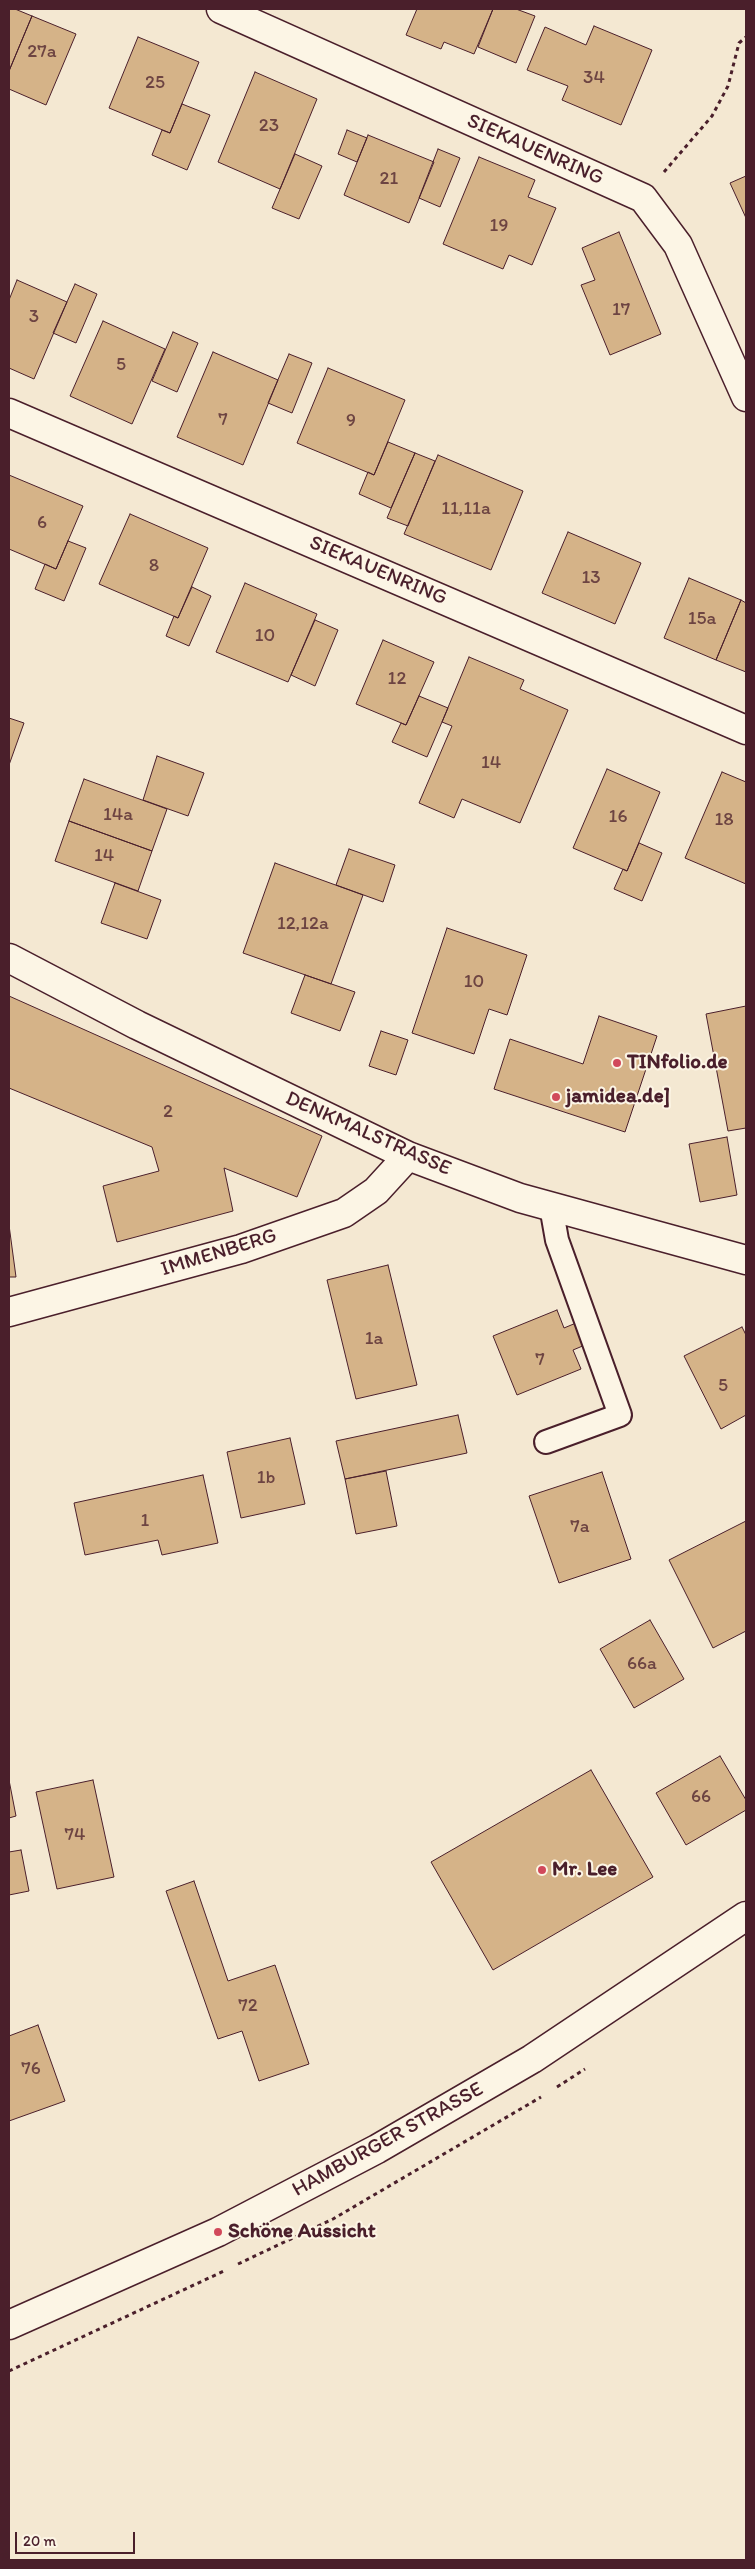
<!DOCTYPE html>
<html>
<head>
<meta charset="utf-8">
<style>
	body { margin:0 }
	#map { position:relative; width:755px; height:2569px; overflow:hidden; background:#f4e8d2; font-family:Itim,sans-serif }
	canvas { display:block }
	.frame { position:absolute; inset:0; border:10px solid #4a1f2b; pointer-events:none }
	.scale { position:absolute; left:15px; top:2532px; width:120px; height:22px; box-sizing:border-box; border:2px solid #4a1f2b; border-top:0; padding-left:6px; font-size:15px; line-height:18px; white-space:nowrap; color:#4a1f2b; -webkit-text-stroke:4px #fcf5e5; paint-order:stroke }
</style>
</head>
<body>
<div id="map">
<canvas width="755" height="2569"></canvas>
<div class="frame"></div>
<div class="scale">20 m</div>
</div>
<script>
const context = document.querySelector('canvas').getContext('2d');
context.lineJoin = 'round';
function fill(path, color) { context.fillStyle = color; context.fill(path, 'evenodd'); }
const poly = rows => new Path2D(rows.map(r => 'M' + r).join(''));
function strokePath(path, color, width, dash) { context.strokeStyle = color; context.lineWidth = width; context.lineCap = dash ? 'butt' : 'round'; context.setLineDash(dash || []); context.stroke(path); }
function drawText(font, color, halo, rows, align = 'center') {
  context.font = font + ' Itim,sans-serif'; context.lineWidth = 4; context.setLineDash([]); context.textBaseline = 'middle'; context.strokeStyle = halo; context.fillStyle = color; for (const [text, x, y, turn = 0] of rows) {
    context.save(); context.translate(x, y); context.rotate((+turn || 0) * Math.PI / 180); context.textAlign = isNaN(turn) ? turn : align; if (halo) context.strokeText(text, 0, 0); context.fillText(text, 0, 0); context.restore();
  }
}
const building = poly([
	[9,9,15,9,32,16,9,71,9,9],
	[417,9,493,9,474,54,444,42,441,49,406,35,417,9],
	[493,9,516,9,535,16,516,63,478,47,493,9],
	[32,16,76,34,46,105,9,89,9,71,32,16],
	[594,26,652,50,621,125,562,100,568,86,527,70,545,27,586,45,594,26],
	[138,37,199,62,170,133,109,108,138,37],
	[255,72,317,99,280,189,218,162,255,72],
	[182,104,210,115,187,170,152,155,162,130,170,133,182,104],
	[347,130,367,138,357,162,338,154,347,130],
	[368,135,434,162,409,223,344,195,368,135],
	[438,149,460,158,440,207,419,198,438,149],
	[295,154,322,166,299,219,272,208,295,154],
	[479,157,535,180,528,197,556,208,532,265,509,255,503,269,443,244,479,157],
	[746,176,746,218,730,183,746,176],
	[619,232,661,334,610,355,581,285,595,280,582,248,619,232],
	[17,280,67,302,34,379,9,368,9,300,17,280],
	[75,284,97,294,76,343,53,333,75,284],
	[103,321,165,349,132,424,70,396,103,321],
	[173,332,198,343,177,392,152,381,173,332],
	[213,352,278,380,243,465,177,437,213,352],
	[289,354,312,363,292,413,268,403,289,354],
	[328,368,405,400,374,475,297,443,328,368],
	[388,442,415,453,391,508,359,494,368,472,374,475,388,442],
	[415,453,435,461,408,526,387,518,415,453],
	[438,455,523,491,491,570,404,534,438,455],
	[9,475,83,506,56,569,9,549,9,475],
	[130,514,208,548,178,618,99,584,130,514],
	[568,532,641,563,615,624,542,593,568,532],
	[68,541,86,548,64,601,35,589,45,564,56,569,68,541],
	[689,578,741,600,716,660,664,638,689,578],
	[245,583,317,614,288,682,216,652,245,583],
	[192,587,211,596,189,646,166,636,174,616,178,618,192,587],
	[741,600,746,603,746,672,716,660,741,600],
	[315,620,338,630,315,686,291,675,315,620],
	[383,640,434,662,406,725,356,704,383,640],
	[469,657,524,680,520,689,568,710,520,823,462,799,454,818,419,803,452,726,442,722,469,657],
	[419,696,448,708,427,757,392,742,401,723,406,725,419,696],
	[9,718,24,723,9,765,9,718],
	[157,756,204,773,188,816,143,800,157,756],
	[607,769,660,792,627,871,573,848,607,769],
	[722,772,746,782,746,884,685,858,722,772],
	[84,779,167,809,152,851,69,821,84,779],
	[69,821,152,851,138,891,55,861,69,821],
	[639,843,662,853,642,901,614,889,623,869,627,871,639,843],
	[349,849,395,865,383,902,336,885,349,849],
	[275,863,363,895,331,984,243,953,275,863],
	[115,883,161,900,147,939,101,923,115,883],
	[447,928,527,955,507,1015,489,1009,474,1054,412,1033,447,928],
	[305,975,355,992,340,1031,291,1013,305,975],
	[9,996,322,1136,297,1197,224,1168,233,1211,117,1242,103,1186,159,1171,152,1147,9,1088,9,996],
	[746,1006,746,1128,728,1131,706,1014,746,1006],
	[599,1016,657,1036,625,1132,494,1089,510,1039,583,1064,599,1016],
	[381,1031,408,1040,396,1075,369,1066,381,1031],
	[727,1137,737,1195,700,1202,689,1144,727,1137],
	[9,1225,16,1277,9,1277,9,1225],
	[388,1265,417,1385,356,1399,327,1280,388,1265],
	[557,1310,564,1328,576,1323,585,1345,573,1350,581,1369,517,1395,493,1336,557,1310],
	[742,1327,746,1335,746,1415,721,1429,684,1356,742,1327],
	[458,1415,467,1453,345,1479,336,1441,458,1415],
	[290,1438,305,1504,241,1518,227,1452,290,1438],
	[386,1471,397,1526,356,1534,345,1479,386,1471],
	[602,1472,631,1559,559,1583,529,1496,602,1472],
	[203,1475,218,1543,162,1555,158,1540,85,1555,74,1503,203,1475],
	[746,1521,746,1631,713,1648,669,1560,746,1521],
	[650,1620,684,1679,634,1708,600,1649,650,1620],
	[720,1756,746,1800,746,1810,686,1845,656,1793,720,1756],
	[591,1770,653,1877,493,1970,431,1862,591,1770],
	[9,1780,16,1816,9,1818,9,1780],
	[93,1780,114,1877,57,1889,36,1792,93,1780],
	[21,1850,29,1891,9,1895,9,1852,21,1850],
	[194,1881,228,1981,275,1965,309,2064,259,2081,242,2031,218,2039,166,1891,194,1881],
	[38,2025,65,2101,9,2121,9,2036,38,2025]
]);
fill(building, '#d5b388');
strokePath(building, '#4a1f2b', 1);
const service = poly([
	[546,1442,620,1415,557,1240,551,1206]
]);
const minor = poly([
	[221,9,643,198,678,245,746,397],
	[9,413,746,730],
	[9,958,137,1025,408,1156,520,1198,746,1260],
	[9,1312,241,1249,344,1213,376,1191,408,1156]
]);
const tertiary = poly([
	[9,2325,218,2232,377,2149,532,2059,746,1916]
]);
strokePath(service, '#4a1f2b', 26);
strokePath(minor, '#4a1f2b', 31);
strokePath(tertiary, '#4a1f2b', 31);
strokePath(poly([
	[664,172,712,116,728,86,739,43,746,37],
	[557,2087,585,2069],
	[238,2264,333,2219,541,2097],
	[9,2371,224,2271]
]), '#4a1f2b', 3, [4, 4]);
strokePath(service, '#fcf5e5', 22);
strokePath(minor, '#fcf5e5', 28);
strokePath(tertiary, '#fcf5e5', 28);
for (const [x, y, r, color] of [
	[617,1063,5,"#d1495b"],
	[556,1097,5,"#d1495b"],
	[542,1870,5,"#d1495b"],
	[218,2232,5,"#d1495b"]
]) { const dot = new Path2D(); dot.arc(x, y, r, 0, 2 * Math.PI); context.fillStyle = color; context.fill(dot); strokePath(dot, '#fcf5e5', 2); }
drawText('19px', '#6d4442', null, [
	["27a",42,52],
	["34",594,78],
	["25",155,83],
	["23",269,126],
	["21",389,179],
	["19",499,226],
	["17",621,310],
	["3",34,317],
	["5",121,365],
	["7",223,420],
	["9",351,421],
	["11,11a",466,509],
	["6",42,523],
	["8",154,566],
	["13",591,578],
	["15a",702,619],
	["10",265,636],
	["12",397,679],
	["14",491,763],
	["14a",118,815],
	["16",618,817],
	["18",724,820],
	["14",104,856],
	["12,12a",303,924],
	["10",474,982],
	["2",168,1112],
	["1a",374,1339],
	["7",540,1360],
	["5",723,1386],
	["1b",266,1478],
	["1",145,1521],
	["7a",580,1527],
	["66a",642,1664],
	["66",701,1797],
	["74",75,1835],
	["72",248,2006],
	["76",31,2069]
]);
drawText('21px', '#4a1f2b', '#fcf5e5', [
	["SIEKAUENRING",535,150,24],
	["SIEKAUENRING",378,571,23],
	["DENKMALSTRASSE",368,1134,24],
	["IMMENBERG",219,1253,-17],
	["HAMBURGER STRASSE",388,2140,-29]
]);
drawText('bold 21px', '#4a1f2b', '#fcf5e5', [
	["TINfolio.de",627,1063],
	["jamidea.de]",566,1097],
	["Mr. Lee",552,1870],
	["Schöne Aussicht",228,2232]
], 'left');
</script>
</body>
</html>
